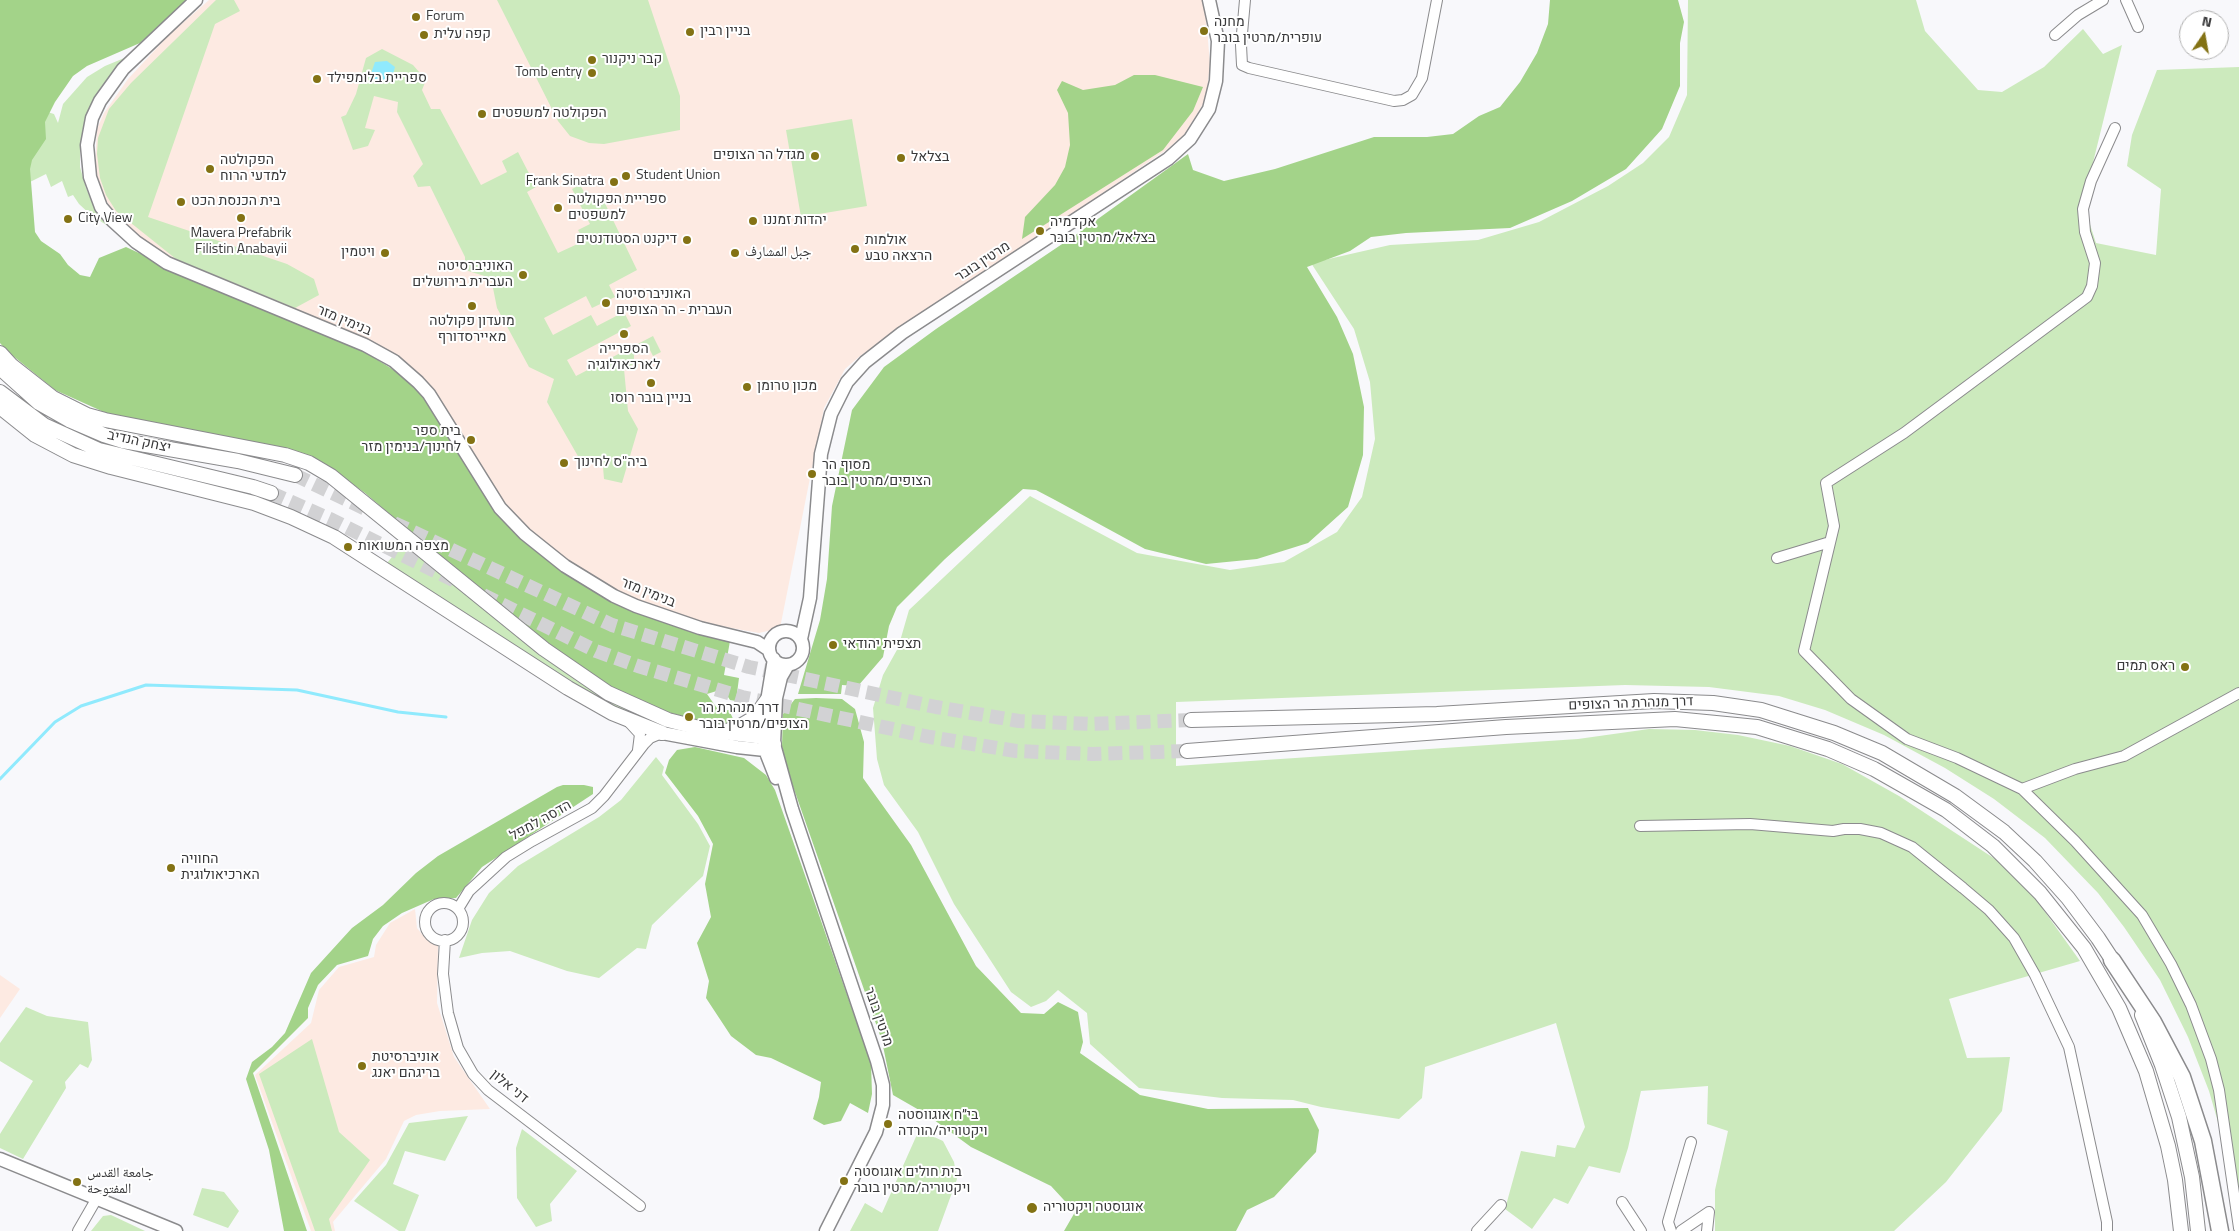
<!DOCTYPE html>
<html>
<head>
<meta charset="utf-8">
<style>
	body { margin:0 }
	#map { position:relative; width:2239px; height:1231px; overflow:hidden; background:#f8f8fb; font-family:"Titillium Web",sans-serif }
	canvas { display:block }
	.north { position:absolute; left:2179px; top:10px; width:50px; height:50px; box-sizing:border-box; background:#fff; border:1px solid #b0b0b0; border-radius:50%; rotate:12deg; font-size:14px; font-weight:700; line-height:20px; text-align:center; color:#39393a }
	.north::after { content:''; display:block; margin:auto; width:18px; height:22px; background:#837214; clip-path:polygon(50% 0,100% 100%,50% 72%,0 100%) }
</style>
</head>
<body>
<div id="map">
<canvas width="2239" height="1231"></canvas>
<div class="north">N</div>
</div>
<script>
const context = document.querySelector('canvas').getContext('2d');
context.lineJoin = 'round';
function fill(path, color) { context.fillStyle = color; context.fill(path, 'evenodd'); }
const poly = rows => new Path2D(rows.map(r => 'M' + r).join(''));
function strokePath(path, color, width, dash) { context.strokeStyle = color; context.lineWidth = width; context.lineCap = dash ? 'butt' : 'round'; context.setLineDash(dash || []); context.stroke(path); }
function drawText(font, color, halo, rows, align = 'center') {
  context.font = font + ' "Titillium Web","Noto Naskh Arabic",Heebo,sans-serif'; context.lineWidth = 4; context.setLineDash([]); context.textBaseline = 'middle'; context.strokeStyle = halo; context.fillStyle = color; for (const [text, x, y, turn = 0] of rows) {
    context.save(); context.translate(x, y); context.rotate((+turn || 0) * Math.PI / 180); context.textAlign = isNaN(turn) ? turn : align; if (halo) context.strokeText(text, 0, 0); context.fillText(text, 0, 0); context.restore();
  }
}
fill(poly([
	[209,0,1203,0,1205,6,1210,64,1206,99,1184,135,1165,151,860,356,845,369,824,408,780,628,759,633,693,621,636,603,575,569,503,508,414,371,173,261,144,242,117,216,100,192,95,164,97,129,104,113,128,79,169,35],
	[415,909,417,928,426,939,438,946,437,1003,454,1057,490,1109,440,1111,416,1115,404,1121,386,1159,333,1222,335,1231,311,1231,255,1075,311,1023,319,990,339,967,374,957,376,945,390,923],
	[0,975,20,989,0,1018]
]), '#fdeae2');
fill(poly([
	[216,0,234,0,240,11,215,24,148,217,287,264,314,279,319,295,295,308,176,259,116,211,106,195,100,178,97,154,98,138,109,109,131,83],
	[497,0,648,0,680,96,680,130,604,144,589,143,570,136,558,121],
	[1688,0,1916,0,1925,31,1978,90,2002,92,2044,67,2083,29,2103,54,2122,45,2083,203,2096,243,2156,255,2161,189,2127,166,2132,135,2157,70,2239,67,2239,1231,2236,1231,2220,1129,2209,1091,2188,1037,2160,980,2124,927,2098,893,2045,838,1994,799,1945,768,1884,735,1825,710,1779,696,1709,687,1625,685,1176,702,1176,766,1578,739,1649,729,1695,730,1738,735,1790,746,1842,764,1899,796,2018,874,2080,961,1949,999,1967,1058,2010,1057,2002,1111,1946,1182,1894,1231,1715,1231,1715,1190,1728,1131,1707,1124,1708,1086,1641,1091,1628,1148,1620,1173,1589,1166,1568,1204,1554,1198,1532,1229,1505,1209,1521,1151,1555,1157,1557,1145,1575,1148,1585,1127,1556,1023,1425,1067,1422,1098,1399,1119,1321,1107,1293,1100,1222,1098,1139,1088,1090,1044,1087,1013,1058,990,1046,1001,1031,1007,1011,992,954,904,918,832,884,785,877,759,873,708,883,675,898,648,909,610,1030,496,1137,553,1230,570,1284,562,1337,532,1362,497,1375,439,1370,382,1354,329,1311,263,1390,245,1478,240,1539,222,1608,186,1643,163,1669,137,1687,95],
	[382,49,413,65,426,80,422,90,431,109,440,109,481,185,507,172,502,161,518,152,536,187,527,192,558,253,584,241,578,230,590,224,572,189,580,185,590,202,601,195,637,270,609,285,615,297,592,308,586,296,544,318,553,335,591,315,597,326,624,312,631,326,567,360,576,376,653,336,661,352,653,356,649,348,634,355,634,364,624,369,628,411,638,429,622,483,604,479,603,467,579,458,547,402,554,379,529,367,497,308,491,278,465,270,465,257,430,186,418,187,413,176,423,164,397,112,398,102,374,96,365,128,375,130,368,146,353,150,341,117,346,115,356,94,366,58],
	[134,54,112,74,101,87,91,105,83,128,80,148,80,167,86,188,91,200,113,229,92,216,79,204,73,195,68,197,62,181,51,187,46,174,30,182,24,105,54,114,58,123,63,104,87,77,105,66],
	[852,119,867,206,801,217,786,130],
	[405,541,519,637,660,721,656,727,599,701,387,563],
	[656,757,664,767,662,775,698,824,710,846,703,876,652,925,646,949,637,948,599,978,567,971,510,951,482,953,459,958,472,920,489,893,518,866,599,817,621,800],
	[26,1007,47,1016,88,1022,92,1060,88,1068,80,1064,65,1082,66,1088,23,1159,0,1148,0,1134,33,1081,0,1061,0,1043],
	[312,1039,339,1132,370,1160,329,1219,332,1231,315,1231,259,1074],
	[468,1116,445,1161,405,1151,393,1184,419,1195,405,1231,399,1231,354,1201,386,1165,409,1123],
	[522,1129,577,1171,550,1204,552,1221,536,1227,517,1198,516,1148],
	[919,1130,943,1141,954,1162,957,1179,938,1231,850,1231,865,1203,882,1213],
	[202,1188,224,1192,239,1211,228,1228,193,1215],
	[111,1215,145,1231,91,1231,103,1216]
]), '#cceabd');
fill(poly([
	[0,0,187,0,140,43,87,66,73,76,55,102,45,122,46,139,32,160,30,169,35,232,41,241,60,254,68,265,80,275,90,277,99,258,126,247,260,309,363,351,389,367,411,382,426,398,503,519,548,561,572,577,730,641,724,675,739,678,736,701,730,700,723,689,707,694,719,711,729,710,735,723,714,725,657,709,618,691,578,667,519,625,365,493,332,469,106,413,55,390,7,351,0,343],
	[1550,0,1678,0,1684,22,1680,43,1680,86,1662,129,1626,169,1572,201,1510,228,1406,233,1371,237,1350,251,1307,267,1337,317,1353,354,1364,407,1363,455,1348,507,1308,543,1257,559,1206,564,1145,549,1055,500,1036,490,1023,489,945,559,897,607,889,626,883,657,858,686,842,685,841,694,798,694,820,620,827,579,832,506,852,410,884,367,936,329,1077,234,1188,154,1193,170,1224,181,1275,169,1374,137,1427,137,1453,134,1479,116,1500,107,1520,82,1537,53,1548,24],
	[1134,75,1155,75,1203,87,1193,111,1163,150,1022,239,1025,217,1055,185,1065,167,1070,145,1068,113,1057,90,1062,81,1083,90,1115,85],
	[816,698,842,699,855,709,864,742,863,778,911,845,976,966,1021,1013,1044,1014,1058,1002,1078,1012,1083,1042,1080,1053,1140,1095,1208,1109,1308,1108,1319,1130,1316,1152,1274,1197,1247,1210,1236,1231,1064,1231,1075,1212,1051,1186,971,1147,926,1114,893,1095,882,1041,788,772,782,746,783,714,795,699],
	[695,747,744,758,766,775,775,790,871,1063,872,1094,868,1113,850,1103,841,1121,824,1125,813,1119,819,1097,821,1082,771,1058,756,1055,731,1036,706,998,709,981,697,943,711,917,705,884,713,844,698,816,665,773,669,760,677,750],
	[563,785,584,785,593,787,593,794,482,867,456,898,434,899,402,913,383,926,373,939,368,956,337,965,318,985,308,1008,308,1018,253,1073,307,1231,284,1231,269,1150,246,1079,252,1062,272,1047,285,1033,311,973,352,928,383,905,416,873,438,856,557,787]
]), '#a3d389');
fill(poly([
	[387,61,395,67,391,81,369,79,375,62]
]), '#90eafd');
strokePath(poly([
	[0,779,55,722,81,706,146,685,297,690,398,712,446,717]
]), '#90eafd', 3);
strokePath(poly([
	[295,475,370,511],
	[271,493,332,520,457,582],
	[394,523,612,625,749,667,936,707,1019,721,1091,724,1191,720],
	[483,595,596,651,638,666,742,697,930,737,1016,751,1092,754,1187,751]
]), '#d2d2d4', 14, [14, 7]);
const minor = poly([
	[1245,0,1241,45,1242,65,1249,68,1394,101,1403,100,1412,95,1422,78,1437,0],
	[2126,0,2138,27],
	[2055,35,2078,15,2103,0],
	[2115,128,2091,181,2083,209,2085,232,2095,263,2092,286,2087,297,1904,433,1826,483,1834,526,1804,651,1851,699,1907,739,1957,758,2022,789,2075,841,2142,915,2171,964,2191,1005,2211,1059,2219,1090,2239,1228],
	[1777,558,1830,542],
	[629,722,640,734,638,750],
	[2022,789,2075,769,2124,756,2239,693],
	[1640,826,1750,824,1833,831,1844,829,1860,829,1881,833,1912,847,1963,888,1989,910,2014,938,2035,975,2069,1047,2107,1222,2107,1231],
	'425 922a19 19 0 1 1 38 0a19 19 0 1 1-38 0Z',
	[458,909,469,891,506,857,532,841,592,808,604,796,644,744,650,738,662,733],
	[445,940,443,974,448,1013,458,1048,473,1074,488,1090,640,1206],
	[1622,1202,1641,1231],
	[78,1231,97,1198],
	[1477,1231,1501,1205],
	[1671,1231,1668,1222,1691,1142],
	[1681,1231,1709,1212],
	[1707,1231,1709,1212]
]);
const tertiary = poly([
	[196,0,123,69,100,101,92,118,87,145,90,177,101,207,113,221,136,242,167,263,365,345,394,361,418,382,429,394,500,508,525,534,565,566,614,596,636,606,700,628,757,642,769,650],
	'769 648a17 17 0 1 1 34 0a17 17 0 1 1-34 0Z',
	[801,639,810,598,821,454,831,414,847,382,865,362,902,333,1168,159,1190,139,1209,109,1216,81,1218,41,1209,0],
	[774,659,763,725,765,750,776,778],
	[788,665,781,677,776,698,774,744,792,809,877,1061,883,1085,883,1105,876,1132,826,1231],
	[662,733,737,747,765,750,772,745],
	[0,1159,176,1231]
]);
const secondary = poly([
	[0,353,11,365,53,398,87,415,105,420,285,455,309,463,331,476,544,649,608,693,668,720,707,730,764,737,774,744],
	[0,368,39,403,69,420,104,435,123,441,238,461,295,475],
	[0,392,44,425,99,450,253,487,271,493],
	[0,407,35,435,73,455,111,467,254,503,291,517,334,537,568,688,612,713,662,733],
	[1191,720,1437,714,1654,701,1713,703,1761,710,1834,733,1882,753,1955,796,2004,832,2035,861,2068,898,2098,938,2117,967],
	[727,731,737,728,754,718,768,699],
	[1187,751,1506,727,1675,719,1757,727,1828,749,1874,769,1946,810,1993,846,2040,893,2084,948,2119,1008,2146,1071,2168,1146,2175,1180,2181,1231],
	[2142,1015,2162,1065,2179,1117,2192,1177,2198,1231]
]);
const trunk = poly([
	[2112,960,2153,1022,2182,1077,2203,1141,2220,1231]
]);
strokePath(minor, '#8b8b8d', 12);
strokePath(tertiary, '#8b8b8d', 15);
strokePath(secondary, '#8b8b8d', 16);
strokePath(trunk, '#8b8b8d', 19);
strokePath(minor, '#fff', 10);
strokePath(tertiary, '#fff', 12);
strokePath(secondary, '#fff', 14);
strokePath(trunk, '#fff', 16);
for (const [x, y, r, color] of [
	[416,17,5,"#837214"],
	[1204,31,5,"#837214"],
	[690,32,5,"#837214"],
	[424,35,5,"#837214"],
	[592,60,5,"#837214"],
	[592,73,5,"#837214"],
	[317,79,5,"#837214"],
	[482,114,5,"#837214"],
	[815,156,5,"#837214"],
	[901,158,5,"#837214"],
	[210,169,5,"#837214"],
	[626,176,5,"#837214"],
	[614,182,5,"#837214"],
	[181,202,5,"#837214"],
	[558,208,5,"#837214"],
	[241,218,5,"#837214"],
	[68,219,5,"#837214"],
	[753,221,5,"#837214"],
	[1040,231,5,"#837214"],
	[687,240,5,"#837214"],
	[855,249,5,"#837214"],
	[385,253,5,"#837214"],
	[735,253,5,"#837214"],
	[523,275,5,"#837214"],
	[606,303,5,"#837214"],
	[472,306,5,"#837214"],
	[624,334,5,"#837214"],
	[651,383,5,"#837214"],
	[747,387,5,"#837214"],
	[471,440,5,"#837214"],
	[564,463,5,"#837214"],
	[812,474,5,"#837214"],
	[348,547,5,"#837214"],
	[833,645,5,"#837214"],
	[2185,667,5,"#837214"],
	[689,717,5,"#837214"],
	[171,868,5,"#837214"],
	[362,1066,5,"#837214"],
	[888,1124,5,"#837214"],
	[844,1181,5,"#837214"],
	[77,1182,5,"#837214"],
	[1032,1208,6,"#837214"]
]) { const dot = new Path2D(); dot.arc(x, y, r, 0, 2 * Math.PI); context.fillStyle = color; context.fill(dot); strokePath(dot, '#fff', 2); }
drawText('14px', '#39393a', '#fff', [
	["Forum",426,17],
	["מחנה",1214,23],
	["עופרית/מרטין בובר",1214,39],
	["בניין רבין",700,32],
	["קפה עלית",434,35],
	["קבר ניקנור",602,60],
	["Tomb entry",582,73,"right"],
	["ספריית בלומפילד",327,79],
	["הפקולטה למשפטים",492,114],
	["מגדל הר הצופים",805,156,"right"],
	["בצלאל",911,158],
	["הפקולטה",220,161],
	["למדעי הרוח",220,177],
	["Student Union",636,176],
	["Frank Sinatra",604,182,"right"],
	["ספריית הפקולטה",568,200],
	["למשפטים",568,216],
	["בית הכנסת הכט",191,202],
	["City View",78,219],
	["יהדות זמננו",763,221],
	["אקדמיה",1050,223],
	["בצלאל/מרטין בובר",1050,239],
	["Mavera Prefabrik",241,234,"center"],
	["Filistin Anabayii",241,250,"center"],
	["דיקנט הסטודנטים",677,240,"right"],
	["אולמות",865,241],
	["הרצאה טבע",865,257],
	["ויטמין",375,253,"right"],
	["جبل المشارف",745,253],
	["האוניברסיטה",513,267,"right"],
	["העברית בירושלים",513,283,"right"],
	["האוניברסיטה",616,295],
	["העברית - הר הצופים",616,311],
	["מועדון פקולטה",472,322,"center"],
	["מאיירסדורף",472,338,"center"],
	["הספרייה",624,350,"center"],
	["לארכאולוגיה",624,366,"center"],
	["מכון טרומן",757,387],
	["בניין בובר רוסו",651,399,"center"],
	["בית ספר",461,432,"right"],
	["לחינוך/בנימין מזר",461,448,"right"],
	["ביה\"ס לחינוך",574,463],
	["מסוף הר",822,466],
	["הצופים/מרטין בובר",822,482],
	["מצפה המשואות",358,547],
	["תצפית יהודאי",843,645],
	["ראס תמים",2175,667,"right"],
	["דרך מנהרת הר",699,709],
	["הצופים/מרטין בובר",699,725],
	["החוויה",181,860],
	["הארכיאולוגית",181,876],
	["אוניברסיטת",372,1058],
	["בריגהם יאנג",372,1074],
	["בי״ח אוגווסטה",898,1116],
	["ויקטוריה/הורדה",898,1132],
	["בית חולים אוגוסטה",854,1173],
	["ויקטוריה/מרטין בובר",854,1189],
	["جامعة القدس",87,1174],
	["المفتوحة",87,1190],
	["אוגוסטה ויקטוריה",1043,1208]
], 'left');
drawText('14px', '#39393a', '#fff', [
	["מרטין בובר",983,262,-33],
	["בנימין מזר",344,321,23],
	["יצחק הנדיב",139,442,12],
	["בנימין מזר",648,593,22],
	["דרך מנהרת הר הצופים",1631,704,-2],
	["הדסה למפל",541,821,-29],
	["מרטין בובר",878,1017,71],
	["דני אלון",509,1087,39]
]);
</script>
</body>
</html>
